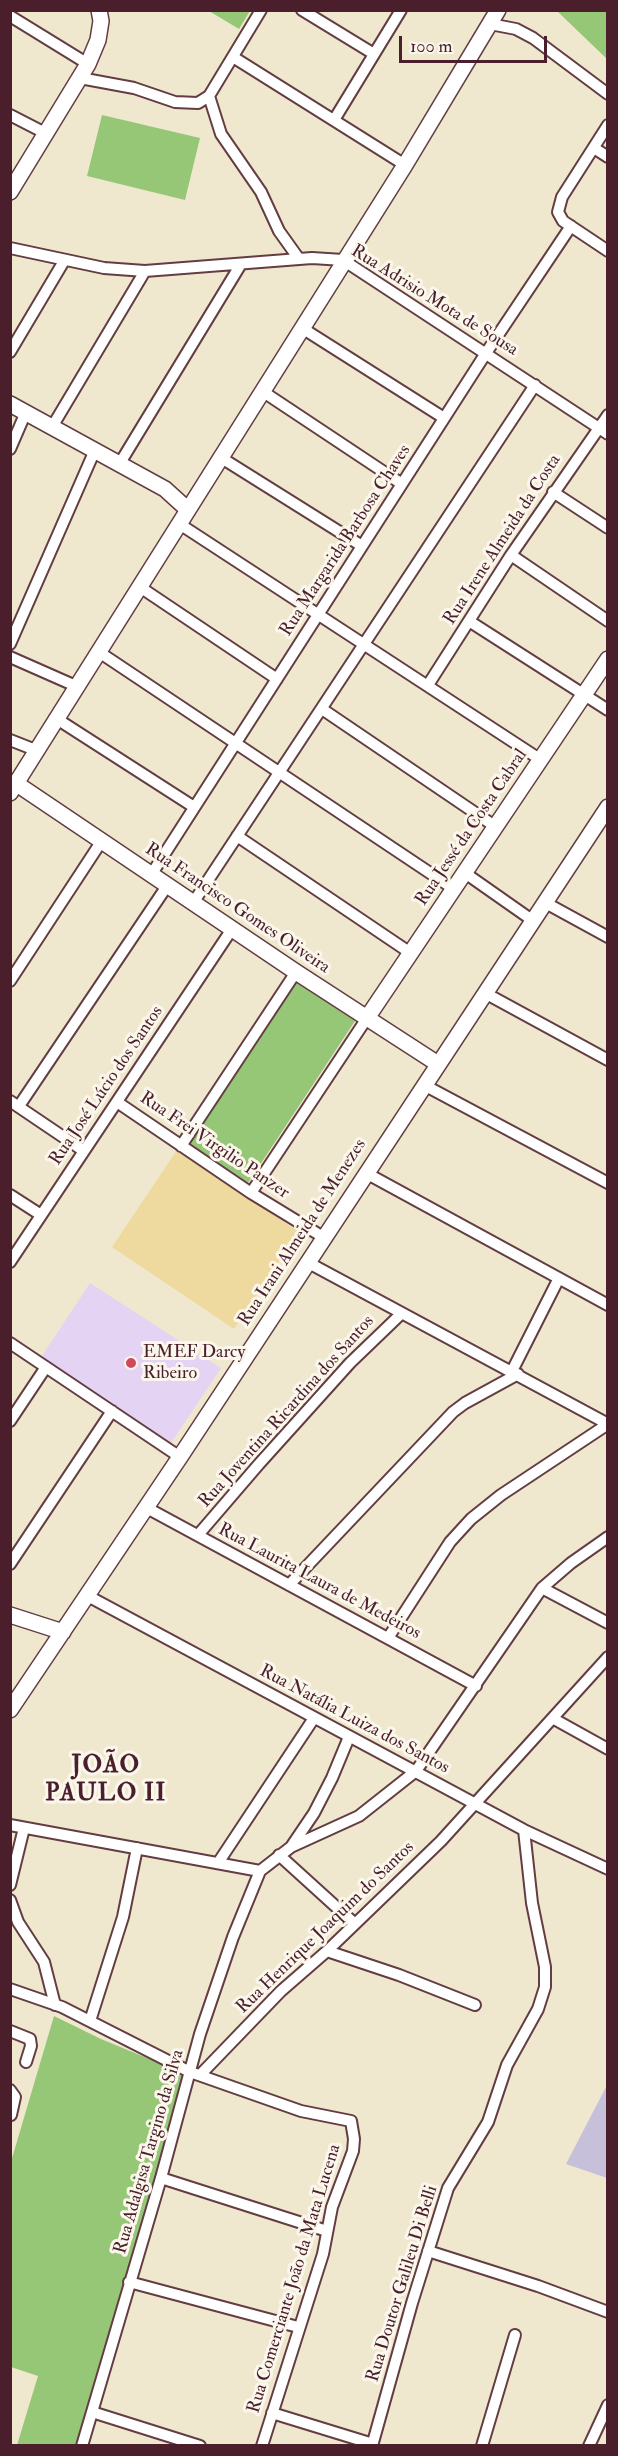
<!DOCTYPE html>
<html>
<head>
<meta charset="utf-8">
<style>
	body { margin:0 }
	#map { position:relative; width:618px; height:2456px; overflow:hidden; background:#f0e8ce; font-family:"IM FELL Double Pica",serif }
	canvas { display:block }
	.frame { position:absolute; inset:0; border:12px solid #4a1f2b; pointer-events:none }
	.scale { position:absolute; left:399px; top:36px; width:148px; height:27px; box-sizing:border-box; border:3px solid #4a1f2b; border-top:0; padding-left:8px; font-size:18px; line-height:21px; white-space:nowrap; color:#4a1f2b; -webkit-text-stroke:4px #fbf7ec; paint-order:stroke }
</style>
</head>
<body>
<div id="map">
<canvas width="618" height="2456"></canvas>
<div class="frame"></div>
<div class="scale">100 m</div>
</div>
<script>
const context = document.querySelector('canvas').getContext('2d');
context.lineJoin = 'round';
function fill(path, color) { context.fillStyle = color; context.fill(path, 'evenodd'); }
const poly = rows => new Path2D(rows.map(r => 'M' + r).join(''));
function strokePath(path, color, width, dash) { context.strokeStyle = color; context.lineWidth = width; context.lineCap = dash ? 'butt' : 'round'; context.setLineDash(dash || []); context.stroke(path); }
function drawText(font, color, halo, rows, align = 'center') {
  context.font = font + ' "IM FELL Double Pica",serif'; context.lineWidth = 6; context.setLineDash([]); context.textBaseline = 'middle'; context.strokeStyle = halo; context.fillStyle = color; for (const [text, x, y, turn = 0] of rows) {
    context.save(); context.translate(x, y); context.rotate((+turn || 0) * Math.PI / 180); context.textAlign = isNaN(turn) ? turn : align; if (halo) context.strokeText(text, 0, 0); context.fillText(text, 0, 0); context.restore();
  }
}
fill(poly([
	[90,1283,221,1368,171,1443,40,1359]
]), '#e4d3f2');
fill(poly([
	[607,2085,607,2178,566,2164]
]), '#c6c0da');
fill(poly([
	[209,11,250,10,250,11,239,29],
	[557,11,607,11,607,59],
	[102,115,200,138,185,200,87,176],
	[298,979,357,1018,248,1183,189,1144],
	[54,2016,101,2039,188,2075,80,2445,17,2445,38,2376,11,2367,10,2165]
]), '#96c776');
fill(poly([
	[177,1150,299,1232,234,1329,112,1247]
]), '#eeda9e');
const street = poly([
	[302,10,374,54],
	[10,16,88,64],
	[490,24,516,29,533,38,608,94],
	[233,57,405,165],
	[80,78,134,88,175,102,198,103,209,96,261,10],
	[209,96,221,134,261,192,279,231,299,259],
	[10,115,47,134],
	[334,120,401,10],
	[608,125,562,197,558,212,563,221,608,251],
	[594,148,608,157],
	[10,248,104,268,145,271,312,258,343,260,608,434],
	[302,328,444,418],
	[10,352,64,261],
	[262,391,402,484],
	[52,427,145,271],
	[10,449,26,412],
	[220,457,362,546],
	[120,463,241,264],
	[553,492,608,528],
	[178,523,541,760],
	[511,555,608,621],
	[140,587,277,679],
	[469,621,608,710],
	[10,644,95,450],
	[99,652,454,889],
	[10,657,78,687],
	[428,685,511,555,608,415],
	[322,709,496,827],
	[57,719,194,807],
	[10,740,38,751],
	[237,836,412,954],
	[465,873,532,920],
	[151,875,486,353,571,226],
	[544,902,608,937],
	[193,903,535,385],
	[10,981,101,842],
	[485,993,608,1060],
	[424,1085,608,1183],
	[10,1101,84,1151],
	[117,1102,251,1193,323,1237],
	[19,1106,167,886],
	[181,1146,296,972],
	[366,1173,608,1305],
	[251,1193,367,1018],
	[10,1195,41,1215],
	[10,1262,232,929],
	[307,1262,608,1424],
	[10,1343,180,1457],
	[512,1371,559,1278],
	[10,1421,46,1367],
	[147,1508,476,1686],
	[198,1535,259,1464,350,1363,402,1313],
	[10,1564,112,1411],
	[289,1585,453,1412,465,1403,518,1374],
	[542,1588,608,1623],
	[86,1595,524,1830,608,1869],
	[388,1638,450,1542,471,1519,501,1495,608,1424],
	[554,1719,608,1749],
	[10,1825,260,1871],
	[291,1847,359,1816,416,1771,542,1588,571,1563,608,1537],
	[279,1855,355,1924],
	[218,1863,314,1718],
	[10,1885,24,1828],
	[10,1900,18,1922,44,1962,55,2005],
	[327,1951,399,1975,475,2005],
	[10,1989,62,2007,190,2072,301,2111,351,2121,354,2139,353,2151,332,2207,323,2254,262,2446],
	[90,2021,123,1917,137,1848],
	[10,2031,30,2039,31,2046,26,2062],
	[200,2075,281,1991,327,1951,441,1841,608,1657],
	[10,2090,15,2097,11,2115],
	[161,2178,327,2231],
	[428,2251,538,2286,608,2312],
	[129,2282,298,2327],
	[92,2412,200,2446],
	[272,2413,373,2444],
	[82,2446,161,2178,200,2034,233,1937,260,1871,291,1847,314,1813,332,1778,349,1737],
	[372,2446,412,2303,448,2188,488,2122,507,2065,538,2009,545,1987,545,1967,532,1903,524,1830],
	[482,2446,515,2335],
	[589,2446,608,2405]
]);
const secondary = poly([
	[10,192,88,64,98,40,101,21,99,10],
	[10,404,165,489,187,509],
	[17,784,296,972,438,1064],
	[10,793,405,165,498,10],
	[367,1018,608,659],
	[10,1615,63,1632],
	[10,1710,180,1457,608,807]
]);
strokePath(street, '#633d43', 14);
strokePath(secondary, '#633d43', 18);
strokePath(street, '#fff', 10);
strokePath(secondary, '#fff', 15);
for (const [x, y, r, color] of [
	[131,1363,6,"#d1495b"]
]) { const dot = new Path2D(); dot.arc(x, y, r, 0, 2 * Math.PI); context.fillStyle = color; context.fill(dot); strokePath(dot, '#fbf7ec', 2); }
drawText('18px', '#4a1f2b', '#fbf7ec', [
	["Rua Adrisio Mota de Sousa",434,301,32],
	["Rua Irene Almeida da Costa",503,540,-57],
	["Rua Margarida Barbosa Chaves",346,541,-57],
	["Rua Jessé da Costa Cabral",472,828,-56],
	["Rua Francisco Gomes Oliveira",237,909,34],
	["Rua José Lúcio dos Santos",107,1086,-56],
	["Rua Frei Virgilio Panzer",214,1146,34],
	["Rua Irani Almeida de Menezes",303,1233,-57],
	["Rua Joventina Ricardina dos Santos",287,1412,-48],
	["Rua Laurita Laura de Medeiros",319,1582,28],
	["Rua Natália Luiza dos Santos",354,1720,28],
	["Rua Henrique Joaquim do Santos",326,1928,-44],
	["Rua Adalgisa Targino da Silva",150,2152,-74],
	["Rua Comerciante João da Mata Lucena",295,2279,-73],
	["Rua Doutor Galileu Di Belli",403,2284,-73]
]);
drawText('18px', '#4a1f2b', '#fbf7ec', [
	["EMEF Darcy",143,1353],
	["Ribeiro",143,1374]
], 'left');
context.letterSpacing = '1.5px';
drawText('bold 24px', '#4a1f2b', '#fbf7ec', [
	["JOÃO",106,1767],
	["PAULO II",106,1795]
]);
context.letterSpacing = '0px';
</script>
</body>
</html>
